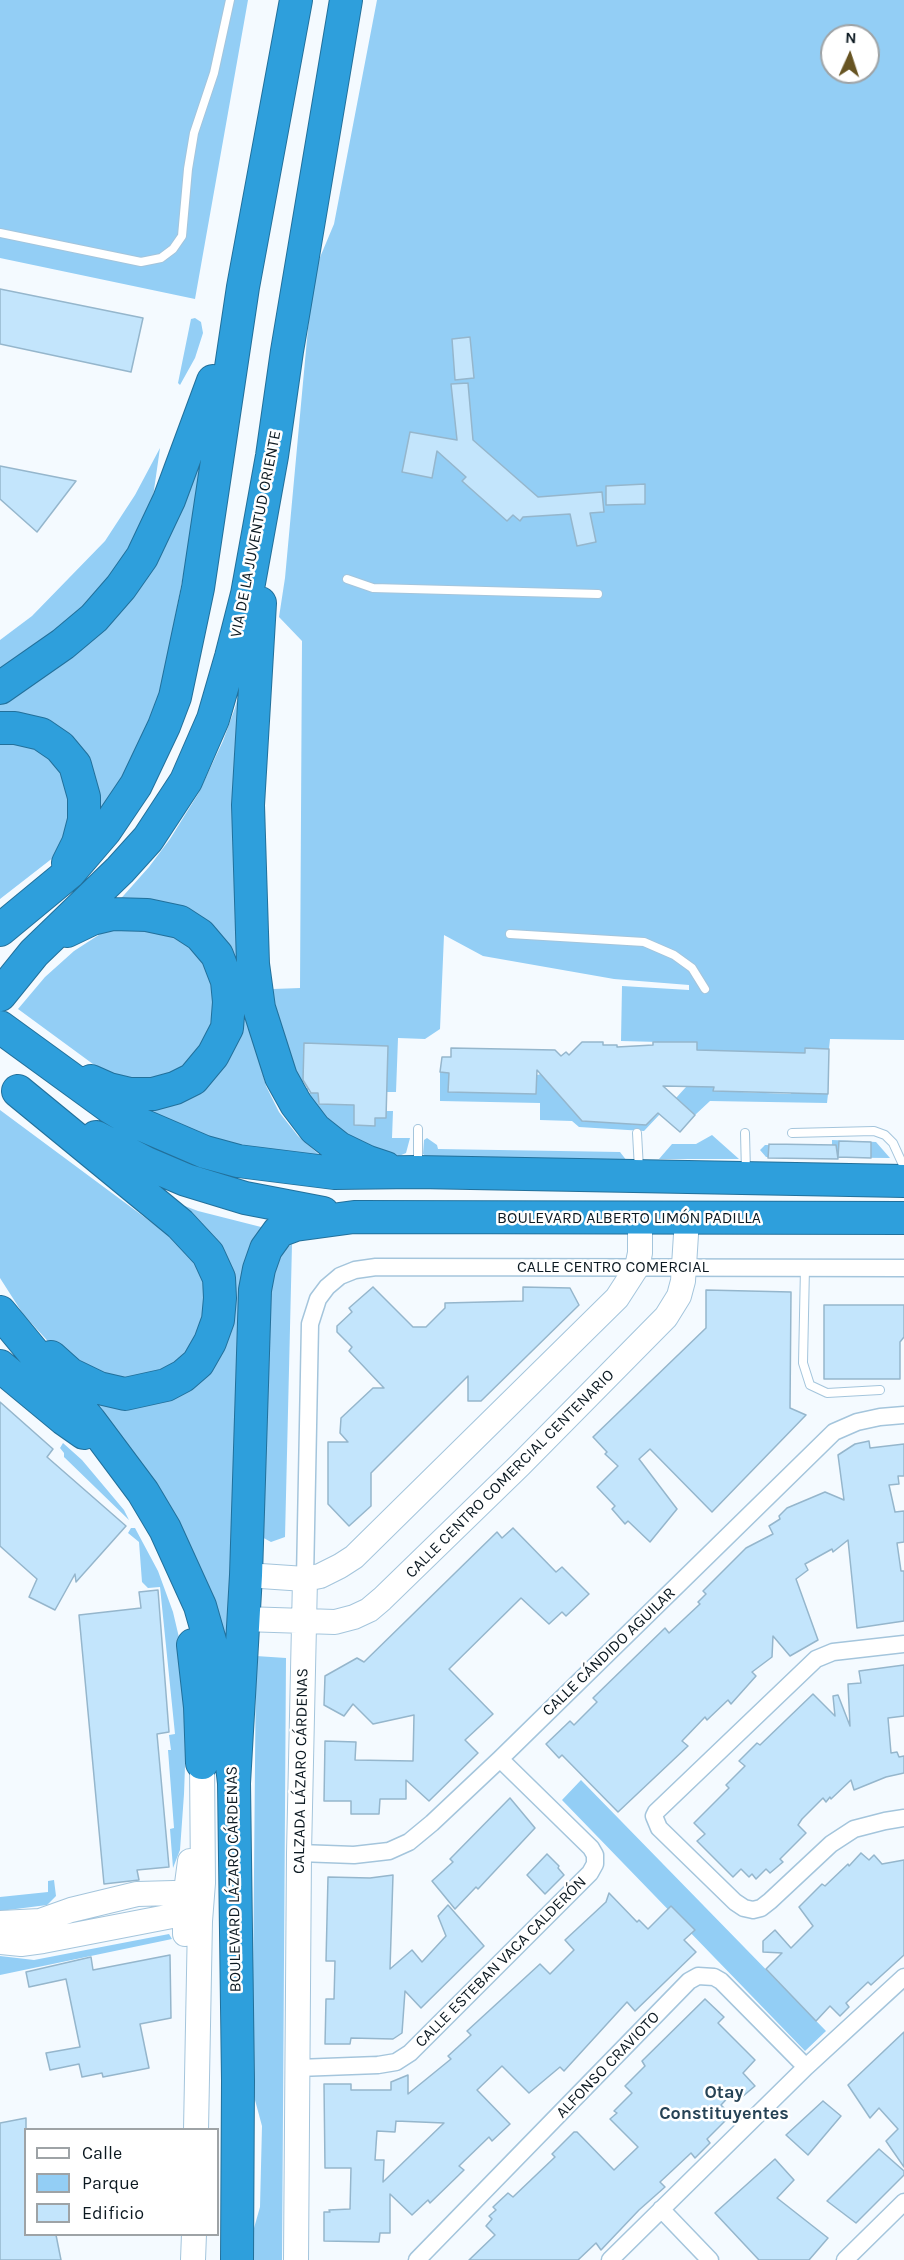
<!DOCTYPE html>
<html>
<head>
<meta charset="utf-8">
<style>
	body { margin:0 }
	#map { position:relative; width:904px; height:2260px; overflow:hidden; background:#f4faff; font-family:Karla,sans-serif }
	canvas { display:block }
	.legend { position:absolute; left:24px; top:2128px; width:195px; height:108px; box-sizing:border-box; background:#fff; border:2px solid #9ea3a6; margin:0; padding:8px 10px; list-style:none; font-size:18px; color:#0c1921 }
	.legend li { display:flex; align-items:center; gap:12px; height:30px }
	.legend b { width:30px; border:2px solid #9ea3a6 }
	.north { position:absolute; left:820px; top:24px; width:60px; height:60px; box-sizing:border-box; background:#fff; border:2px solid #9ea3a6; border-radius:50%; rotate:3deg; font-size:16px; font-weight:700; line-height:24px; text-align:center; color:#0c1921 }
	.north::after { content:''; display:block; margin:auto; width:21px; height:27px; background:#675422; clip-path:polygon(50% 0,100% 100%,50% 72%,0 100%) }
</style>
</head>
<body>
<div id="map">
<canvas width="904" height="2260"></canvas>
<ul class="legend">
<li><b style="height:8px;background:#fff"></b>Calle</li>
<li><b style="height:16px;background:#93cef5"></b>Parque</li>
<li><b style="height:16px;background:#c3e5fc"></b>Edificio</li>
</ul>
<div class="north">N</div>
</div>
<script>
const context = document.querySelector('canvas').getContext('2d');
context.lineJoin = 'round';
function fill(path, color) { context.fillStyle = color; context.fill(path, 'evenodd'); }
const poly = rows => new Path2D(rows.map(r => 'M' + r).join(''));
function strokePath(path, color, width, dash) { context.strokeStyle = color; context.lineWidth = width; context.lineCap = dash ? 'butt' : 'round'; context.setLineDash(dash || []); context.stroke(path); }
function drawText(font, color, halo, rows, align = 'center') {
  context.font = font + ' Karla,sans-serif'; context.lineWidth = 5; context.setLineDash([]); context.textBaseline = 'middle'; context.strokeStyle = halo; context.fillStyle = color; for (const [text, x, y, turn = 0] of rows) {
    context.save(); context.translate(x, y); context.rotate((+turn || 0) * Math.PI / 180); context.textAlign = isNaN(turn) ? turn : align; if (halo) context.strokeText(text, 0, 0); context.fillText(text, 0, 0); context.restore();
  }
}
fill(poly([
	[0,0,248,0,195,299,0,258],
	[377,0,904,0,904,1040,830,1039,829,1049,805,1048,804,1072,714,1087,714,1091,791,1094,792,1088,799,1093,828,1094,827,1103,710,1101,695,1115,676,1098,696,1076,697,1043,621,1041,622,986,689,990,689,985,614,979,483,956,444,935,440,1029,425,1039,398,1038,396,1092,387,1092,304,1044,303,1088,308,1088,308,1093,318,1093,318,1104,354,1105,354,1125,375,1126,375,1118,386,1111,393,1111,392,1138,410,1138,406,1153,399,1156,369,1149,332,1125,297,1082,271,1010,273,989,300,988,302,641,279,617,285,578,313,274,334,224],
	[832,36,868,36,868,72,832,72],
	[195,318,201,322,203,333,195,358,180,385,178,383,191,319],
	[206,442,195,515,159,699,140,748,93,826,90,779,0,719,0,697,56,661],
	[160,448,152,504,134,547,82,612,0,672,0,640,32,616,105,541,135,495],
	[244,673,258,1056,266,1086,279,1112,298,1136,323,1158,253,1149,214,1138,127,1104,207,1081,223,946,116,904,149,867,170,839,198,794,223,741,235,708],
	[0,739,13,739,53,756,75,792,66,840,54,857,0,899],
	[127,924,178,936,208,964,218,1015,194,1062,163,1079,112,1078,18,1009,45,977,74,951,108,929],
	[440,1072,449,1073,448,1092,536,1094,537,1075,541,1074,582,1121,646,1125,659,1113,660,1114,644,1131,579,1127,572,1121,540,1120,540,1103,440,1101],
	[0,1110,182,1245,203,1269,207,1327,173,1371,111,1382,55,1349,23,1314,0,1278],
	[712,1135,739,1159,659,1159,672,1144,696,1144],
	[427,1138,437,1145,438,1149,620,1152,627,1161,427,1157,423,1154,424,1140],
	[832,1140,876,1142,890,1158,766,1157,760,1150,765,1145,832,1146],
	[177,1203,198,1211,265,1228,229,1679,90,1399,104,1404,228,1332],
	[292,1244,285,1537,271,1542,260,1536,263,1310,280,1252],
	[63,1443,82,1460,124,1510,129,1520,64,1457,64,1453,60,1448],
	[131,1528,135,1528,158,1571,173,1612,181,1646,186,1739,184,1794,180,1850,173,1868,170,1829,174,1828,168,1750,171,1750,169,1735,175,1734,160,1587,148,1588,142,1582,139,1542,128,1533],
	[256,1656,286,1658,282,2260,248,2260,248,2249,260,2207,262,2126,252,2089],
	[581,1780,826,2031,805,2051,562,1800],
	[54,1880,56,1896,47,1905,0,1911,0,1897,48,1892,48,1881],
	[169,1934,172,1939,0,1975,0,1956,34,1960]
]), '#93cef5');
const building = poly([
	[0,289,143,318,131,372,0,344,0,289],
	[470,337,474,378,455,380,452,339,470,337],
	[468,383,473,440,538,497,602,492,604,512,590,513,596,542,577,546,570,514,523,517,520,521,513,515,507,521,462,481,466,477,437,451,432,478,402,472,410,432,457,440,451,384,468,383],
	[0,466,76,481,37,532,0,499,0,466],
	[645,484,645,504,606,505,606,486,645,484],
	[582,1042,603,1042,603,1045,617,1045,617,1047,653,1045,653,1042,697,1042,697,1050,805,1053,805,1048,829,1049,828,1094,713,1091,714,1087,663,1086,695,1115,680,1132,658,1113,646,1125,582,1121,537,1070,536,1094,448,1092,449,1073,440,1072,442,1057,451,1057,451,1048,555,1050,561,1056,566,1052,569,1055,582,1042],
	[304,1043,388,1046,386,1118,375,1118,375,1126,354,1125,354,1105,319,1104,318,1093,311,1093,303,1080,304,1043],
	[839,1141,871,1142,871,1158,838,1157,839,1141],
	[769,1144,836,1145,838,1159,768,1158,769,1144],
	[373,1287,413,1327,426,1327,445,1308,445,1303,523,1301,523,1287,570,1288,579,1305,481,1401,468,1401,468,1376,371,1473,371,1506,349,1526,328,1504,328,1442,348,1442,340,1433,341,1418,373,1388,384,1388,349,1351,352,1347,337,1332,337,1326,352,1312,349,1308,373,1287],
	[706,1290,791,1292,790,1408,806,1415,712,1512,650,1449,639,1459,677,1509,650,1542,628,1521,625,1524,612,1509,615,1506,597,1487,618,1466,605,1454,607,1452,593,1437,706,1328,706,1290],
	[824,1305,904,1305,904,1337,900,1342,900,1379,824,1379,824,1305],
	[0,1402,53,1449,47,1457,126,1526,76,1582,75,1574,55,1610,29,1597,37,1579,0,1546,0,1402],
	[869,1441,870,1448,904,1444,904,1476,898,1476,899,1484,889,1485,895,1512,904,1511,904,1542,897,1543,901,1571,904,1571,904,1621,857,1628,848,1540,833,1552,832,1549,805,1564,808,1570,796,1579,818,1640,790,1656,773,1636,772,1657,752,1672,756,1676,731,1704,728,1700,707,1720,705,1717,682,1741,688,1746,618,1812,562,1755,559,1758,546,1744,570,1721,574,1725,597,1702,593,1698,665,1628,669,1633,700,1604,698,1602,706,1594,703,1591,746,1548,773,1534,769,1526,780,1519,779,1516,787,1508,825,1492,844,1500,838,1455,855,1444,869,1441],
	[513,1528,556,1572,562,1567,589,1594,566,1616,562,1612,549,1624,521,1598,449,1669,493,1714,465,1740,478,1753,429,1801,406,1780,406,1799,380,1799,379,1814,351,1814,351,1801,324,1801,325,1741,356,1742,355,1760,413,1761,414,1715,373,1724,353,1704,344,1716,324,1705,325,1676,357,1658,364,1662,497,1532,502,1538,513,1528],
	[158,1590,169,1732,157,1734,169,1867,137,1870,139,1880,104,1884,79,1615,141,1608,139,1592,158,1590],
	[904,1665,904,1716,888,1718,891,1753,897,1752,899,1757,904,1756,904,1773,886,1777,854,1790,851,1780,831,1799,830,1797,826,1802,823,1798,802,1819,798,1825,806,1833,780,1859,783,1862,770,1873,766,1869,756,1879,752,1874,749,1877,741,1869,733,1877,697,1841,705,1834,694,1823,729,1788,726,1785,745,1766,739,1761,757,1743,760,1745,813,1694,835,1716,833,1696,838,1695,850,1726,848,1684,861,1683,859,1671,904,1665],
	[510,1798,535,1828,478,1889,476,1887,455,1909,432,1881,453,1862,450,1859,510,1798],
	[861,1853,869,1860,874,1855,882,1864,904,1860,904,1955,871,1985,868,1982,846,2003,849,2007,840,2016,830,2006,816,2021,766,1969,782,1953,763,1952,763,1941,775,1930,791,1948,813,1926,799,1907,822,1884,825,1886,848,1864,849,1866,861,1853],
	[547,1854,559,1866,558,1868,564,1875,545,1894,527,1875,547,1854],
	[393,1875,390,1969,412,1950,422,1962,446,1936,438,1916,448,1905,484,1946,421,2008,405,1991,402,2033,393,2039,351,2038,350,2044,325,2044,326,1999,334,1999,335,1961,326,1961,328,1877,370,1878,393,1875],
	[609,1893,637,1922,639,1920,648,1929,671,1906,695,1930,684,1940,696,1952,635,2011,627,2002,564,2071,560,2067,529,2093,502,2066,477,2090,510,2124,492,2141,489,2137,459,2166,464,2170,430,2203,428,2200,412,2215,390,2194,390,2233,380,2233,379,2242,324,2241,324,2212,330,2212,329,2210,350,2209,351,2168,325,2168,324,2084,351,2084,351,2090,391,2090,391,2082,408,2075,408,2094,451,2059,448,2056,471,2035,467,2031,540,1964,550,1974,574,1950,565,1940,606,1902,609,1893],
	[396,2121,444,2123,383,2182,384,2160,375,2160,377,2131,395,2132,396,2121],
	[170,1955,171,2018,140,2024,149,2068,103,2077,102,2073,82,2077,79,2064,50,2070,46,2053,80,2047,66,1979,29,1987,26,1972,91,1957,93,1970,170,1955],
	[705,1999,724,2017,718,2023,755,2060,743,2073,755,2086,742,2097,735,2090,721,2105,731,2115,707,2139,710,2143,695,2158,691,2153,660,2182,665,2187,639,2210,601,2250,596,2243,578,2260,469,2260,495,2235,486,2226,492,2219,489,2216,496,2210,493,2207,508,2193,513,2197,555,2157,552,2154,574,2132,577,2132,614,2170,638,2147,610,2119,617,2113,614,2111,632,2093,625,2086,645,2066,642,2061,705,1999],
	[904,2032,904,2167,886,2141,898,2129,879,2108,870,2118,848,2085,904,2032],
	[823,2101,841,2116,808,2155,786,2135,823,2101],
	[26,2118,26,2235,56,2235,61,2260,0,2260,0,2123,26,2118],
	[879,2149,904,2171,904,2175,856,2223,827,2201,879,2149],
	[775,2159,794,2180,777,2198,828,2238,809,2260,759,2260,715,2213,775,2159]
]);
fill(building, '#c3e5fc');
strokePath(building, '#95b6cc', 1.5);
const lane = poly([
	[0,233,141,262,161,258,173,249,182,236,188,169,194,133,214,73,230,0],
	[347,579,373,588,598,594],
	[510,934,644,942,674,955,692,968,705,989],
	[637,1133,639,1169],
	[745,1133,746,1172],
	[792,1133,874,1131,885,1135,893,1143,904,1167],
	[418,1168,418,1129],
	[805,1267,803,1363,810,1385,827,1393,880,1390]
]);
const street = poly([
	[305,1579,310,1324,318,1299,327,1287,340,1276,355,1270,376,1267,904,1268],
	[904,1644,833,1652,816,1659,656,1812,654,1816,659,1828,735,1902,744,1908,753,1910,761,1908,770,1901,831,1844,854,1829,885,1821,904,1818],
	[299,1853,354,1855,389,1851,409,1842,432,1823,500,1759,834,1432,857,1422,880,1417,904,1415],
	[298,2068,378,2065,396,2062,410,2053,590,1873,595,1864,595,1855,591,1848,500,1759],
	[661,2209,710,2260],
	[417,2260,689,1981,698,1976,714,1977,721,1981,806,2067],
	[610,2260,806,2067,904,1977],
	[845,2260,904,2202]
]);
const secondary = poly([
	[246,1575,305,1579,320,1576,340,1566,354,1557,617,1298,637,1267,640,1253,640,1219],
	[244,1619,335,1622,354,1617,369,1610,382,1599,520,1465,666,1317,679,1296,683,1281,687,1219],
	[0,1923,40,1921,71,1910,137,1894,174,1893,185,1899],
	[185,1934,185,1899,190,1861],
	[0,1942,21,1944,43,1941,172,1916,185,1910],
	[196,2130,200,1921,203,1883,202,1763],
	[193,2260,194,2234],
	[296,2260,299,1853,305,1579]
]);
const highway = poly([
	[260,603,248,805,253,964,259,1008,281,1077,296,1104,315,1129,339,1148,368,1162,386,1168],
	[0,688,63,644,94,618,121,587,142,557,169,500,213,381],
	[0,728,15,728,41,734,60,747,75,765,84,797,84,820,78,843,68,863],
	[0,930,69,873,105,831,136,785,164,726,175,697,198,588,243,287,296,0],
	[67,931,92,919,113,914,147,915,180,922,200,935,217,955,227,981,229,1002,227,1028,213,1055,193,1079,175,1088,153,1094,130,1094,109,1089,91,1081],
	[0,995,34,953,120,870,148,839,186,781,213,719,231,657,247,594,272,456,287,351,346,0],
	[0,1027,110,1107,133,1121,205,1152,238,1161,334,1173,417,1172,904,1181],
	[18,1091,180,1224,208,1254,219,1278,220,1298,218,1320,210,1342,198,1363,183,1376,166,1385,125,1394,99,1388,70,1374,51,1357],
	[96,1137,146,1163,186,1180,245,1198,323,1213],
	[0,1312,90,1421,143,1492,165,1529,200,1606,212,1648,227,1723,234,1783,238,2081,237,2260],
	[0,1366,64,1419,84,1433],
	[193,1645,200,1707,202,1763],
	[234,1783,246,1575,255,1290,259,1269,266,1249,279,1231,295,1225,354,1217,904,1218]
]);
strokePath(lane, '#a4c5dc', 10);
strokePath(street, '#a4c5dc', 19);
strokePath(secondary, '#a4c5dc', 26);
strokePath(highway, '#22709b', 34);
strokePath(lane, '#fff', 8);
strokePath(street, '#fff', 16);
strokePath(secondary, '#fff', 24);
strokePath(highway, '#2e9fdc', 32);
drawText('16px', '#0c1921', '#fff', [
	["VIA DE LA JUVENTUD ORIENTE",256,534,-79],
	["BOULEVARD ALBERTO LIMÓN PADILLA",629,1218],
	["CALLE CENTRO COMERCIAL",613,1267],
	["CALLE CENTRO COMERCIAL CENTENARIO",510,1474,-45],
	["CALLE CÁNDIDO AGUILAR",609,1652,-44],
	["CALZADA LÁZARO CÁRDENAS",301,1771,-89],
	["BOULEVARD LÁZARO CÁRDENAS",234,1879,-91],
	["CALLE ESTEBAN VACA CALDERÓN",501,1962,-45],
	["ALFONSO CRAVIOTO",608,2065,-46]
]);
drawText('bold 18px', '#264356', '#fff', [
	["Otay",724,2093],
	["Constituyentes",724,2114]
]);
</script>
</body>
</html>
